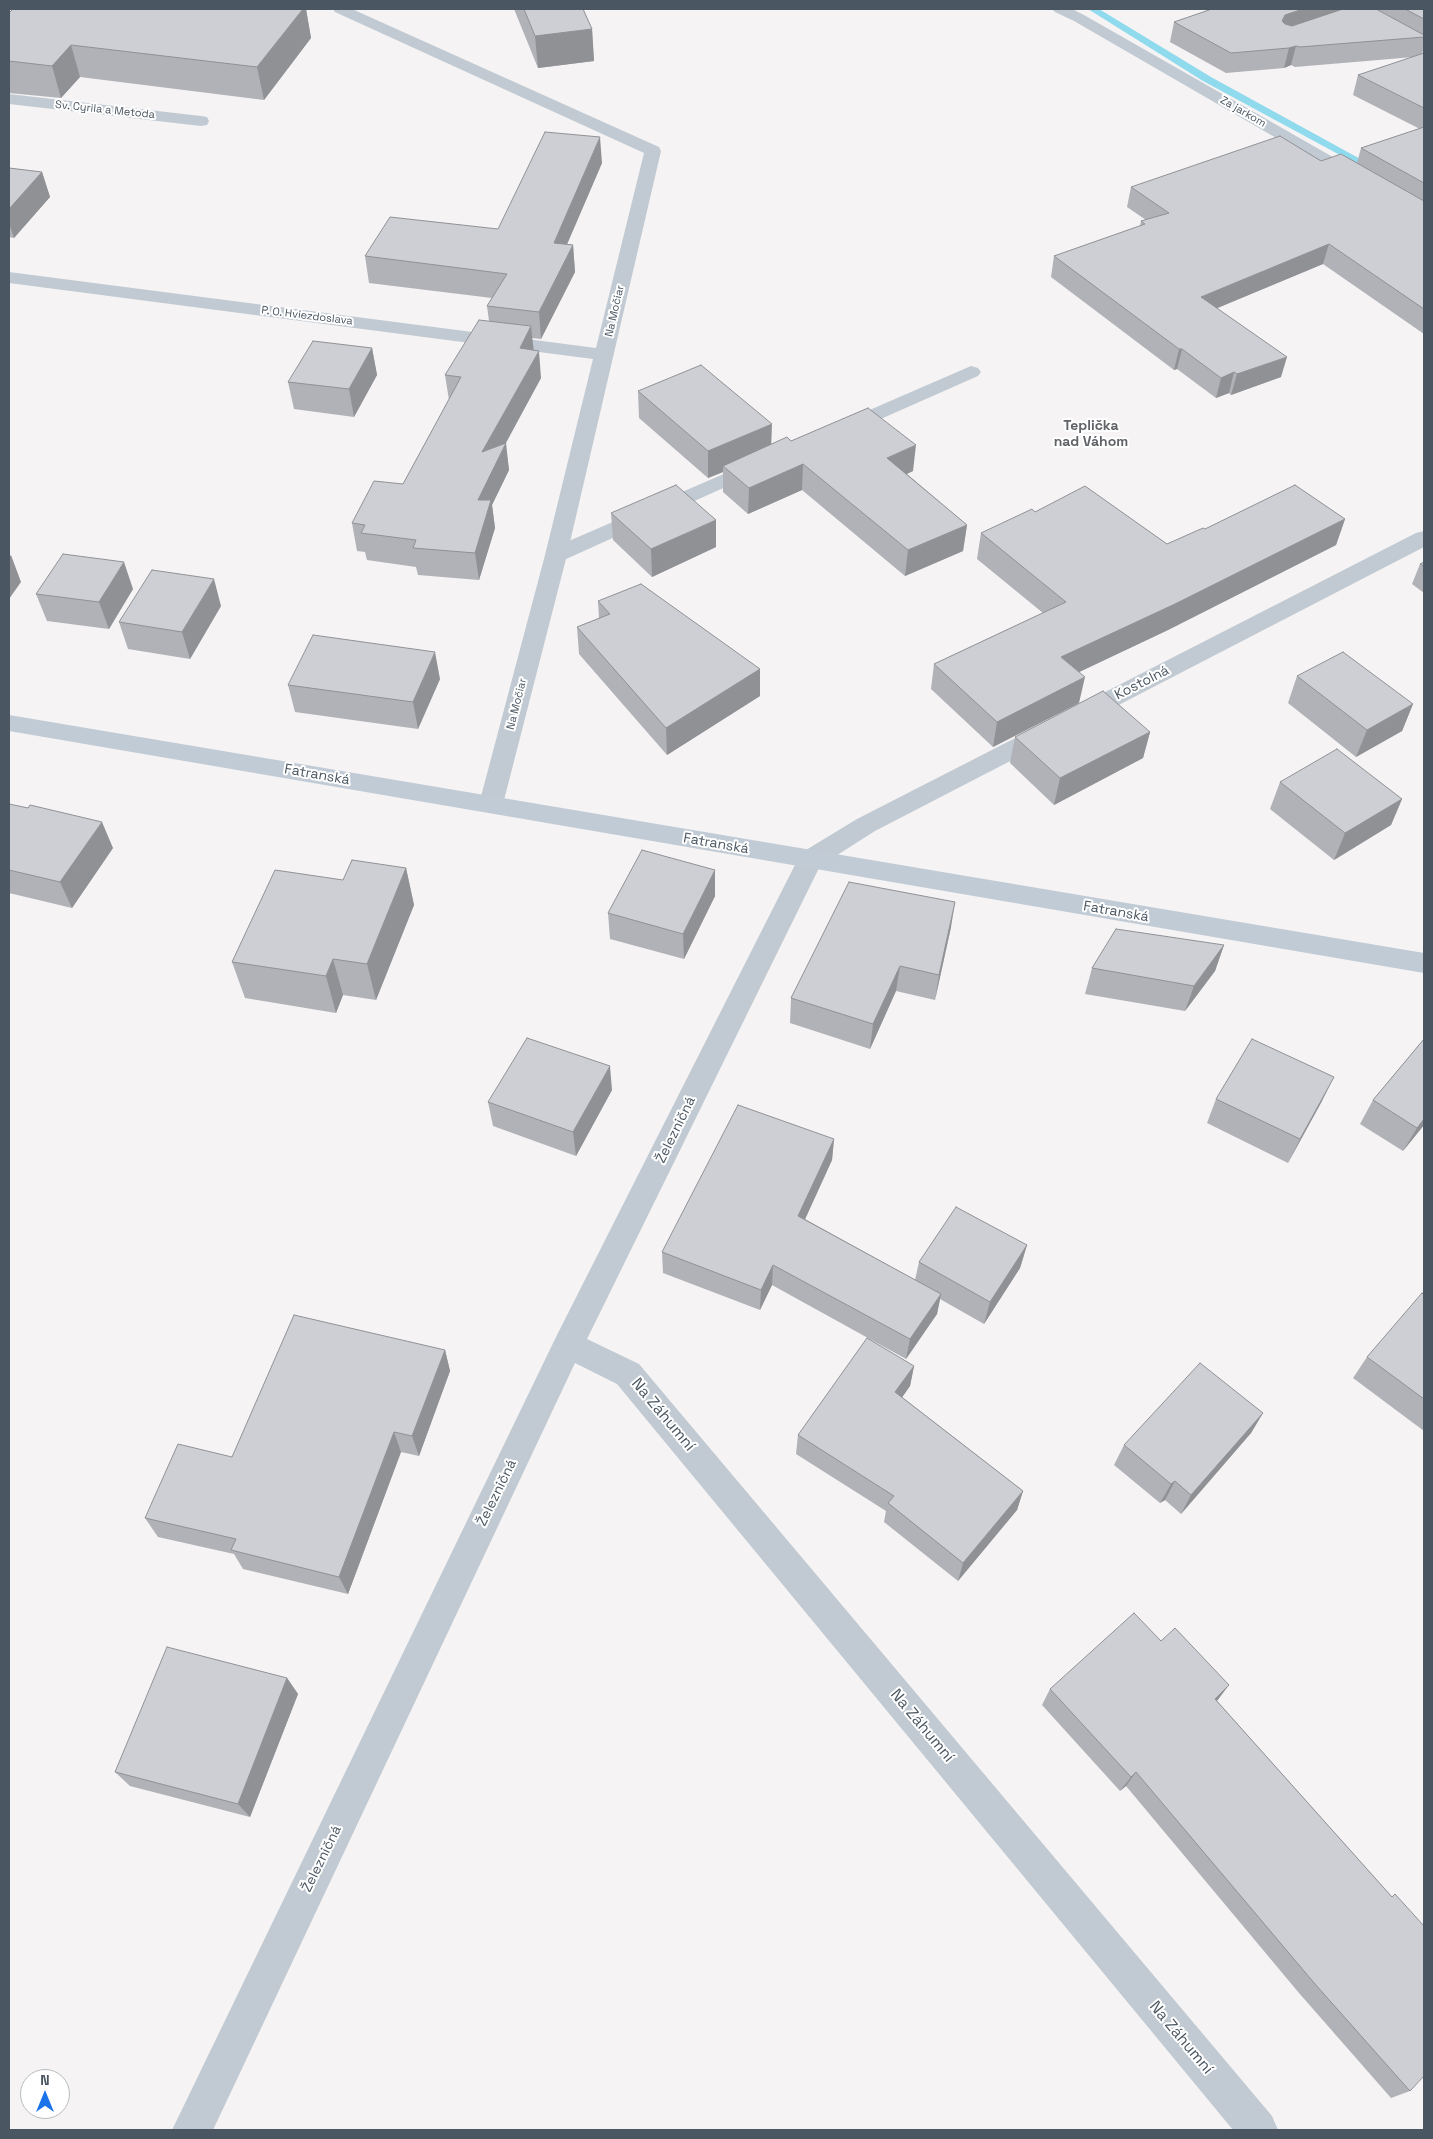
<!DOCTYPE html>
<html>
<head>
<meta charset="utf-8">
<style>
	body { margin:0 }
	#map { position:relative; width:1433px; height:2139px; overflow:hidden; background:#f5f3f3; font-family:"Space Grotesk",sans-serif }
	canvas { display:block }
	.frame { position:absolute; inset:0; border:10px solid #4a5661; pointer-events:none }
	.north { position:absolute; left:20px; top:2069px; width:50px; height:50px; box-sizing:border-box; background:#fff; border:1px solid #b7bbc0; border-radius:50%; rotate:0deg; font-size:14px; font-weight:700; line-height:20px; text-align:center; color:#4a5661 }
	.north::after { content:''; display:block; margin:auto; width:18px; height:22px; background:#1a73e8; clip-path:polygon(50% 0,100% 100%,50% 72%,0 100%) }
</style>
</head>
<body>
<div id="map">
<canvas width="1433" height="2139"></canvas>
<div class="frame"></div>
<div class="north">N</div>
</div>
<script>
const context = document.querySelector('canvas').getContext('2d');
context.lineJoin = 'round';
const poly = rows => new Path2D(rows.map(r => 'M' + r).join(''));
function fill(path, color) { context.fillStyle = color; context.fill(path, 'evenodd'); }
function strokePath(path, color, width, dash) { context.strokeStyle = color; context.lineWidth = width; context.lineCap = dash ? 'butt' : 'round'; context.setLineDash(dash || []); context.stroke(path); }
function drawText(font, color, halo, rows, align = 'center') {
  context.font = font + ' "Space Grotesk",sans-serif'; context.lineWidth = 4; context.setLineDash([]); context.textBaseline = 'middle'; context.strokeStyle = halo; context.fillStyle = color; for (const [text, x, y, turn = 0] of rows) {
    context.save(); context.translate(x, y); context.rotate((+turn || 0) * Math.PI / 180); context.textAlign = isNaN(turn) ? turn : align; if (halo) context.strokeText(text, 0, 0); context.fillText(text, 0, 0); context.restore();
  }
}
fill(poly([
	[1088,9,1099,9,1211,77,1384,172,1379,175,1375,174,1203,81,1088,9]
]), '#90daee');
fill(poly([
	[971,366,978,368,981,372,978,376,849,433,842,435,835,433,832,429,835,425,971,366],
	[756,460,763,462,766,466,763,470,564,560,556,562,548,560,545,555,548,550,756,460]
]), '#c1cad2');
fill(poly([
	[333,9,352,9,659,147,661,151,567,555,503,804,500,810,491,813,482,810,479,804,545,555,593,359,9,283,9,272,596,348,644,153,335,12,333,9],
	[1052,9,1072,9,1084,15,1424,209,1424,221,1418,220,1074,21,1055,12,1052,9],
	[9,94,201,116,207,117,209,121,207,125,201,126,9,104,9,94],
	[1424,531,1424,547,875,831,820,866,587,1339,639,1364,1272,2116,1278,2130,1233,2130,617,1384,575,1363,213,2130,172,2130,557,1335,801,853,857,819,1416,533,1424,531]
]), '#c1cad2');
fill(poly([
	[9,715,1424,953,1424,973,9,731,9,715]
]), '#c1cbd6');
fill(poly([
	[13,9,306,9,311,38,264,100,80,77,61,98,9,93,9,13],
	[514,9,583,9,592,29,594,61,538,68],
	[1212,9,1424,9,1424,47,1422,54,1424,53,1424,334,1323,264,1217,308,1281,377,1231,395,1229,393,1216,398,1177,369,1174,370,1051,277,1054,256,1140,226,1141,221,1146,220,1127,207,1131,187,1321,161,1357,163,1361,148,1420,129,1353,95,1358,75,1414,57,1295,67,1291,65,1284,68,1226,73,1170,42,1174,22],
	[602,163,567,244,573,245,575,272,541,339,532,338,533,350,541,378,505,443,509,470,492,505,495,528,479,580,418,575,416,567,367,560,365,552,357,551,352,523,403,484,449,400,445,375,489,321,487,306,492,298,369,283,365,256,498,229],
	[9,168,42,172,50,197,14,238,9,237],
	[372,348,377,375,354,417,294,409,288,382],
	[638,391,771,444,791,441,913,471,907,474,967,525,963,551,905,576,802,490,748,514,723,492,723,472,708,478,639,418],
	[1035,512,1167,544,1205,529,1345,519,1336,545,1168,630,1079,672,1079,703,993,747,931,689,934,664,1043,613,977,559,981,533],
	[611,513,716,547,652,577,613,540],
	[1424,562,1424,593,1412,584,1420,564],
	[133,589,109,629,47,621,36,594],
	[598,601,760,669,760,696,667,755,579,654,577,627,599,618],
	[221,606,190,659,128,649,119,622],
	[1297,676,1413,704,1402,731,1356,757,1288,703],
	[440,679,418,729,295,712,288,685],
	[1150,732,1143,758,1054,805,1010,763,1015,737],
	[1280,782,1402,799,1391,825,1334,860,1270,809],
	[9,804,113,848,72,908,9,893],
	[406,868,414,905,376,1000,343,995,336,1013,245,998,232,962,343,880],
	[715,870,715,896,684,959,610,939,608,913],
	[951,927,935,1000,896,991,870,1049,790,1023,791,998],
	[1224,945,1215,971,1185,1011,1085,994,1092,968],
	[1424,1039,1424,1125,1403,1151,1360,1124,1373,1100],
	[612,1090,576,1156,493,1126,488,1102],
	[1216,1099,1322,1101,1288,1163,1207,1123],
	[834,1139,832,1160,805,1219,915,1280,919,1262,1027,1245,1020,1268,984,1324,940,1299,937,1314,906,1359,772,1285,760,1310,663,1273,662,1252],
	[1424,1295,1424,1431,1353,1378,1367,1357],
	[445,1350,450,1371,419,1456,401,1452,348,1594,243,1569,234,1554,158,1537,145,1518,232,1457],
	[914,1366,910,1386,902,1397,1023,1491,1017,1510,958,1581,884,1522,886,1511,796,1454,798,1435],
	[1263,1413,1251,1433,1181,1514,1165,1500,1160,1503,1114,1465,1124,1445],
	[287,1678,298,1694,250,1817,130,1786,115,1772],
	[1050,1689,1217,1701,1392,1897,1395,1894,1410,2091,1391,2098,1299,1993,1126,1786,1120,1791,1042,1705]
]), '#b0b2b7');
fill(poly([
	[303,9,306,9,311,38,264,100,257,67],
	[1303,9,1344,9,1280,34,1282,21,1285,15],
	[592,29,594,61,538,68,535,36],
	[71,45,80,77,61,98,52,66],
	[1296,46,1291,65,1284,68,1289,48],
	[600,137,602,163,556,270,554,243],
	[42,172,50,197,14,238,9,223,9,209],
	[1329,244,1323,264,1196,317,1201,297],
	[573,245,575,272,541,339,539,312],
	[531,326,534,353,520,348],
	[372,348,377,375,354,417,349,389],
	[1179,349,1182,349,1177,369,1174,370],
	[539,351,541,378,486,480,482,452],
	[1287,357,1281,377,1231,395,1237,374],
	[1234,372,1229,393,1216,398,1221,378],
	[772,424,771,451,723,466,723,472,708,478,708,451],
	[506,443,509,470,492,505,495,528,479,580,475,553,478,500],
	[916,445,913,471,885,484,887,458],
	[803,464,802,490,748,514,749,488],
	[1345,519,1336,545,1168,630,1056,683,1061,657],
	[716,520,716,547,652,577,651,549],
	[967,525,963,551,905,576,908,550],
	[11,555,21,582,9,599,9,557],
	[124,562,133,589,109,629,99,602],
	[214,579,221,606,190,659,182,632],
	[435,652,440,679,418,729,413,702],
	[760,669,760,696,667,755,666,728],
	[1085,677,1079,703,993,747,997,722],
	[1413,704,1402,731,1356,757,1367,730],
	[1150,732,1143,758,1054,805,1060,778],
	[1402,799,1391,825,1334,860,1345,833],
	[102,822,113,848,72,908,60,882],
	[406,868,414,905,376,1000,367,964],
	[715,870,715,896,684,959,683,934],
	[955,902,951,927,935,1000,939,975],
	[1224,945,1215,971,1185,1011,1194,986],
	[333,959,343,995,336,1013,326,976],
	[900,966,896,991,870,1049,873,1024],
	[610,1066,612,1090,576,1156,573,1132],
	[1334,1077,1322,1101,1288,1163,1300,1139],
	[1424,1119,1424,1125,1403,1151,1417,1128],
	[834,1139,832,1160,797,1237,798,1216],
	[1027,1245,1020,1268,984,1324,990,1302],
	[773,1265,772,1285,760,1310,761,1290],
	[941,1294,937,1314,906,1359,910,1339],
	[445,1350,450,1371,419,1456,412,1436],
	[914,1366,910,1386,892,1412,895,1392],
	[1263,1413,1251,1433,1181,1514,1191,1495],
	[394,1432,401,1452,348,1594,339,1577],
	[1175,1481,1165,1500,1160,1503,1171,1484],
	[1023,1491,1017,1510,958,1581,963,1563],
	[287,1678,298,1694,250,1817,238,1804],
	[1229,1685,1217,1701,1215,1699],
	[1136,1772,1126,1786,1120,1791,1131,1777]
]), '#909195');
const building = poly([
	[13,9,303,9,257,67,71,45,52,66,9,61,9,13,13,9],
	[524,9,583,9,592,29,535,36,524,9],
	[1212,9,1303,9,1285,15,1282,21,1285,24,1292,26,1343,9,1376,9,1424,35,1424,37,1300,47,1296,46,1289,48,1231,53,1174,22,1212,9],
	[1405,9,1424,9,1424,19,1405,9],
	[1424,53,1424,108,1358,75,1424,53],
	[1424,127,1424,183,1361,148,1424,127],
	[545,132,600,137,554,243,573,245,539,312,487,306,507,274,365,256,390,217,498,229,545,132],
	[1280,136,1321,161,1341,154,1424,201,1424,309,1329,244,1201,297,1287,357,1237,374,1234,372,1221,378,1182,349,1179,349,1054,256,1145,224,1141,221,1169,213,1131,187,1280,136],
	[9,168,42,172,9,209,9,168],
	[479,320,531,326,520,348,539,351,482,452,506,443,478,500,491,500,475,553,413,548,416,540,361,533,365,525,352,523,374,481,403,484,461,377,445,375,479,320],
	[313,341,372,348,349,389,288,382,313,341],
	[701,365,772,424,708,451,638,391,701,365],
	[868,408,916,445,887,458,967,525,908,550,803,464,749,488,723,466,787,437,791,441,868,408],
	[676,485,716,520,651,549,611,513,676,485],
	[1295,485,1345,519,1175,604,1061,657,1085,677,997,722,934,664,1066,602,981,533,1032,509,1035,512,1085,486,1167,544,1203,528,1205,529,1295,485],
	[63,554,124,562,99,602,36,594,63,554],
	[1424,562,1424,566,1420,564,1424,562],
	[152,570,214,579,182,632,119,622,152,570],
	[641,584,760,669,666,728,577,627,610,614,598,601,641,584],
	[313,635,435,652,413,702,288,685,313,635],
	[1343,652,1413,704,1367,730,1297,676,1343,652],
	[1103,691,1150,732,1060,778,1015,737,1103,691],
	[1337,749,1402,799,1345,833,1280,782,1337,749],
	[9,804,28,808,30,805,102,822,60,882,9,870,9,804],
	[642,850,715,870,683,934,608,913,642,850],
	[352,860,406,868,367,964,333,959,326,976,232,962,275,870,343,880,352,860],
	[849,882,955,902,939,975,900,966,873,1024,791,998,849,882],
	[1116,929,1224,945,1194,986,1092,968,1116,929],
	[527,1038,610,1066,573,1132,488,1102,527,1038],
	[1252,1039,1334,1077,1300,1139,1216,1099,1252,1039],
	[1424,1039,1424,1119,1417,1128,1373,1100,1424,1039],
	[738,1105,834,1139,798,1216,941,1294,910,1339,773,1265,761,1290,662,1252,738,1105],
	[956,1207,1027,1245,990,1302,919,1262,956,1207],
	[1422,1293,1424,1295,1424,1399,1367,1357,1422,1293],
	[294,1315,445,1350,412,1436,394,1432,339,1577,231,1550,236,1539,145,1518,178,1444,232,1457,294,1315],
	[867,1338,914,1366,895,1392,1023,1491,963,1563,888,1503,894,1496,798,1435,867,1338],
	[1200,1363,1263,1413,1191,1495,1175,1481,1171,1484,1124,1445,1200,1363],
	[1134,1613,1161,1641,1175,1628,1229,1685,1215,1699,1392,1897,1395,1894,1424,1926,1424,2076,1410,2091,1315,1984,1136,1772,1131,1777,1050,1689,1134,1613],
	[167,1647,287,1678,238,1804,115,1772,167,1647]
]);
fill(building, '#cdcfd5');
strokePath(building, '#909195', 1);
drawText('11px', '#4a5661', '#fff', [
	["Sv. Cyrila a Metoda",105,110,6],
	["Za jarkom",1243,112,30],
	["Na Močiar",615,311,-77],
	["P. O. Hviezdoslava",307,316,7],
	["Na Močiar",517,704,-76]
]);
drawText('bold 14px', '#5f6368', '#fff', [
	["Teplička",1091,426],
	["nad Váhom",1091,442]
]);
drawText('14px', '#4a5661', '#fff', [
	["Kostolná",1142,683,-27],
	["Fatranská",317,775,10],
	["Fatranská",716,844,10],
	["Fatranská",1116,912,10],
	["Železničná",676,1130,-64],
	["Železničná",497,1493,-64],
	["Železničná",322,1859,-64]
]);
drawText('16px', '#4a5661', '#fff', [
	["Na Záhumní",663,1415,50],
	["Na Záhumní",922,1726,50],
	["Na Záhumní",1181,2038,50]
]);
</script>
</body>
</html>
